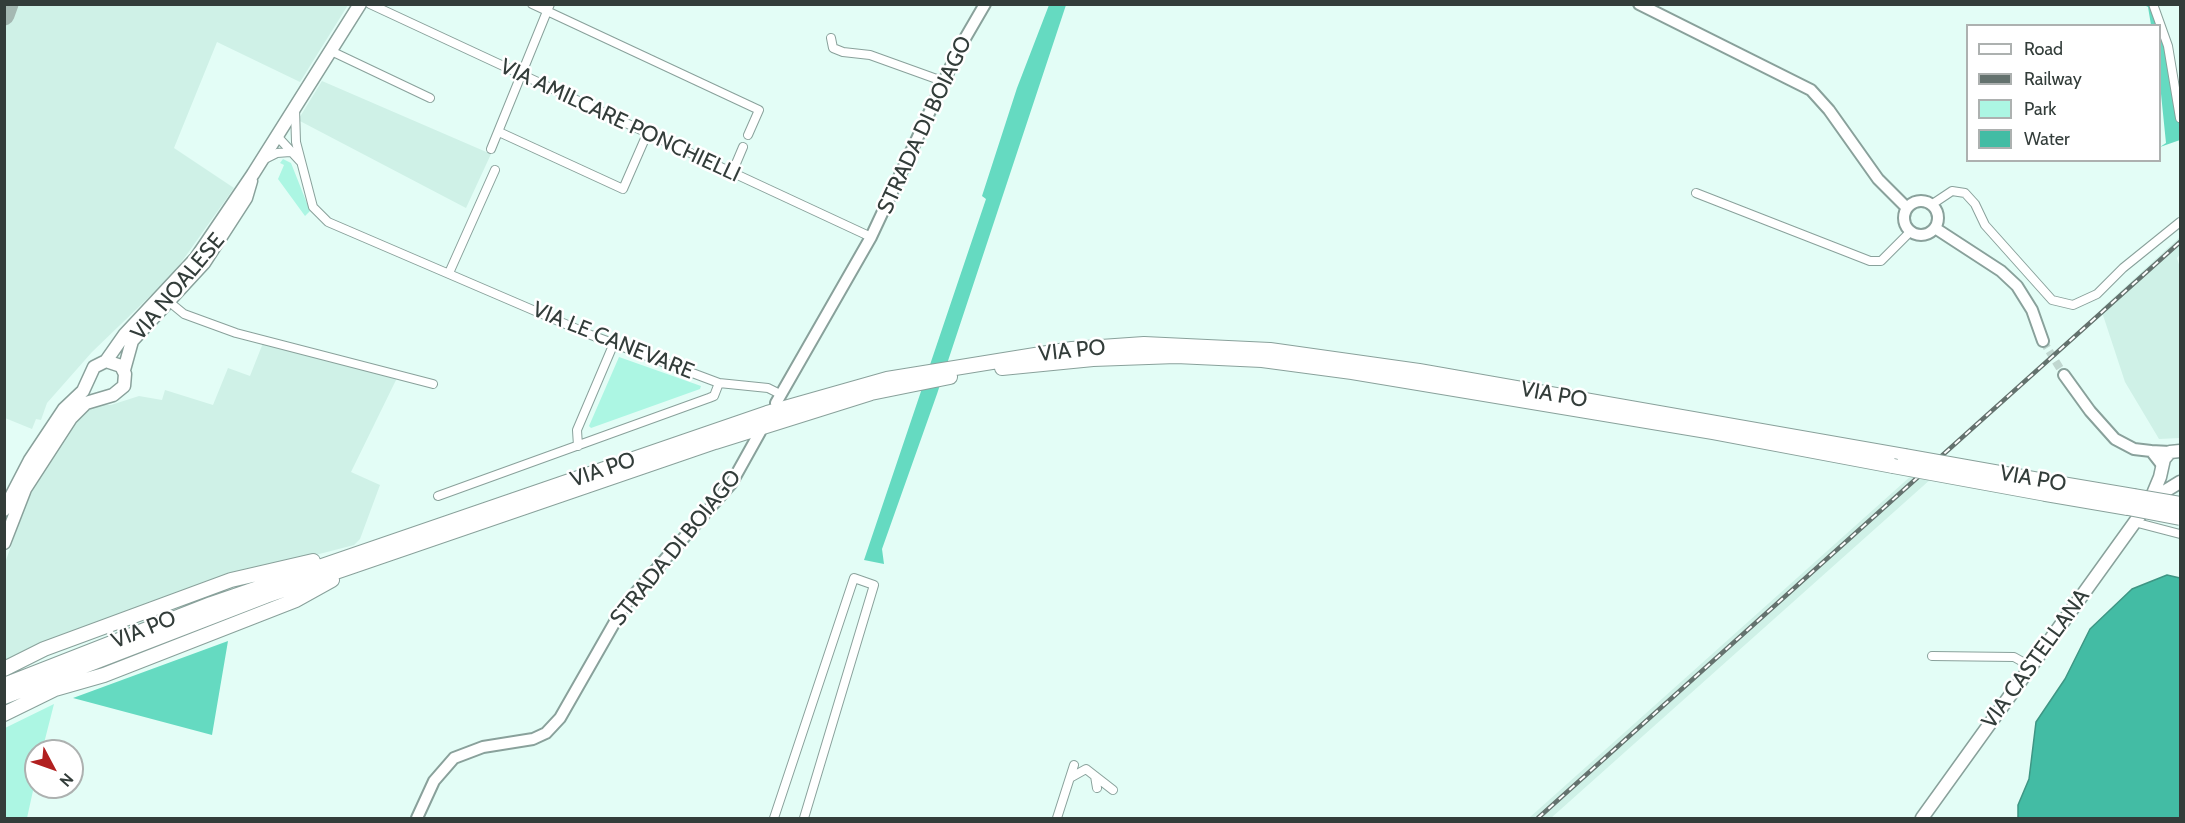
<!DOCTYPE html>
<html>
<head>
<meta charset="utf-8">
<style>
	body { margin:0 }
	#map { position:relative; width:2185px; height:823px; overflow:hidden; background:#e3fdf6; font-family:Cabin,sans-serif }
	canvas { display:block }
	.frame { position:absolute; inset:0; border:6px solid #333d3a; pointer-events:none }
	.legend { position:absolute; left:1966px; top:24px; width:195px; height:138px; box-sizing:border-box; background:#fff; border:2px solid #adb1b0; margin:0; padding:8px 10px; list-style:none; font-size:18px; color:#333d3a }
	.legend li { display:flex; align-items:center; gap:12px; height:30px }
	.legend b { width:30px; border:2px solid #adb1b0 }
	.north { position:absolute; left:24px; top:739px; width:60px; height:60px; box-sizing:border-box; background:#fff; border:2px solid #adb1b0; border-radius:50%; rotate:131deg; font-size:16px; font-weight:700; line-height:24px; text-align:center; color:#333d3a }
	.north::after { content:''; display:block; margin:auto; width:21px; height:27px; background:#b12020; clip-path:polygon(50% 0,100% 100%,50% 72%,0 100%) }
</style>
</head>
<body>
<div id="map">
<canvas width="2185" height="823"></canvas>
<div class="frame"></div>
<ul class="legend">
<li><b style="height:8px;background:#fff"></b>Road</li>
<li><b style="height:8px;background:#64726e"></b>Railway</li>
<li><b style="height:16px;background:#acf6e3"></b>Park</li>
<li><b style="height:16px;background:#43bca4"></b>Water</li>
</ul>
<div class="north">N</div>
</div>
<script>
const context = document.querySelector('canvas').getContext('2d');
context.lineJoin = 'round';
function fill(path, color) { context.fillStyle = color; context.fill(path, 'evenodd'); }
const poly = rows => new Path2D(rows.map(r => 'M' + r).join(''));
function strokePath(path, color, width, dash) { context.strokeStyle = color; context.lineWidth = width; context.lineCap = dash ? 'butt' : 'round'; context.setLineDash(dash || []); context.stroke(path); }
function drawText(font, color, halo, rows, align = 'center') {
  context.font = font + ' Cabin,sans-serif'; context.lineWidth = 5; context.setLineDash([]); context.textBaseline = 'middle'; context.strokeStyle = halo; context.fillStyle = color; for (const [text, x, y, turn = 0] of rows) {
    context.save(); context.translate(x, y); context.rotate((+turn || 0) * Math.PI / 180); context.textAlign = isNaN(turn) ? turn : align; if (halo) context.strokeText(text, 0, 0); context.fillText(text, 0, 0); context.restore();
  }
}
fill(poly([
	[4,5,348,5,300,82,217,42,174,148,234,188,173,274,92,352,47,403,41,420,36,419,32,429,5,418],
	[322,81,491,154,466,208,298,120],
	[2180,237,2180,254,2177,258,2180,268,2180,438,2159,439,2125,382,2101,309],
	[263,343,397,378,351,472,380,485,360,539,354,545,242,574,5,670,5,563,28,498,82,415,89,408,99,405,111,405,139,396,162,400,165,390,213,405,228,368,250,376],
	[1912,475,1932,478,1551,818,1529,818]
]), '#cff1e7');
fill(poly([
	[283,159,291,163,310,211,305,216,278,179,284,165,280,163],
	[619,357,701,386,700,389,591,428,589,426],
	[54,704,42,751,36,751,36,777,27,818,5,818,5,728]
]), '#acf6e3');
fill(poly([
	[1049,5,1066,5,937,394,882,549,884,564,864,560,986,199,982,196,1017,88],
	[2144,5,2156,5,2172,45,2180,109,2180,140,2160,147,2166,143,2160,84,2160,26,2151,25,2148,7],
	[228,641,212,735,73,698]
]), '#65dac1');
const water = poly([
	[2167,575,2180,578,2180,818,2018,818,2018,805,2029,779,2036,722,2065,679,2090,629,2132,589,2167,575]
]);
fill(water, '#43bca4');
strokePath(water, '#3e9684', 1.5);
strokePath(poly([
	[4,15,8,4]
]), '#a4b8b2', 21);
strokePath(poly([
	[2043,341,2064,375]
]), '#c0d7d0', 8, [8, 4]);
const street = poly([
	[370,4,871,237],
	[532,4,759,110,748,135],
	[2153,4,2168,46,2180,118],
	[831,38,833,48,843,52,870,55,945,82],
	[331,51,430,98],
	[295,109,296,142,313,207,328,222,591,335,719,383,768,388,780,394],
	[499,132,623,189,647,134],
	[277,136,300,161],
	[491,149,550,4],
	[263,160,277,153,290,152],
	[732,173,743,147],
	[1696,193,1870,261,1881,261,1910,232],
	[1931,205,1952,191,1965,193,1975,204,1985,225,2052,300,2073,305,2097,294,2123,268,2180,222],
	[449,273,495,170],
	[167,300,184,314,236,333,433,384],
	[578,446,577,430,614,343],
	[438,496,709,398,714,396,719,383],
	[2134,522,2180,534],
	[1932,656,2014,657,2030,666],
	[1095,776,1113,790],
	[1070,778,1086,769,1095,776,1097,788],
	[774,818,854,578,874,585,804,818],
	[1057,818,1074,765]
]);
const secondary = poly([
	[1639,4,1811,90,1829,110,1878,179,1907,208],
	'1904 218a17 17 0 1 1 34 0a17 17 0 1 1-34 0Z',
	[1935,228,2001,271,2017,286,2032,310,2043,341],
	[2064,375,2090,411,2115,439,2134,449,2151,451],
	[776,403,871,237,960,47,985,4],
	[2162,465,2151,451,2170,452],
	[417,818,434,781,454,758,483,747,533,739,546,733,560,718,624,606,731,484,760,432]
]);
const primary = poly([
	[106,361,125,334,196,258,253,174,360,4],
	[124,370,132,341,204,263,246,198,251,181],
	[2154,498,2180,482],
	[4,510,30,460,64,409,83,391,94,367,106,361,121,366,125,374,124,386,113,395,86,403,71,418,25,489,4,543],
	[1922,818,2150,501,2160,477,2164,459,2170,452,2180,451]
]);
const highway = poly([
	[1002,368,1093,359,1176,356,1262,360,1352,372,1713,432,1893,466],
	[2056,483,2133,496],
	[2046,494,2128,508],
	[4,669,44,649,231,580,313,561],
	[4,685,211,604,767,413,887,379,1072,349,1144,344,1270,350,1419,371,1904,456],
	[4,697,266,596,715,442,871,393,950,377],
	[4,714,55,689,104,675,296,600,332,580]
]);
strokePath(street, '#89a19b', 10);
strokePath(secondary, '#89a19b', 14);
strokePath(primary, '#89a19b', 15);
strokePath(highway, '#89a19b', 16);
strokePath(street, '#fff', 8);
strokePath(secondary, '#fff', 10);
strokePath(primary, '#fff', 12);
strokePath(highway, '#fff', 14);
const rail = poly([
	[1538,818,2180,242]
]);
strokePath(rail, '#64726e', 4.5);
strokePath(rail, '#fff', 2, [7]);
const highwayBridge = poly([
	[1904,456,2056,483],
	[1893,466,2046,494],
	[2133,496,2180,504],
	[2128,508,2180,518]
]);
strokePath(highwayBridge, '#89a19b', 16, []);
strokePath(highwayBridge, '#fff', 14);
drawText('22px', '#333d3a', '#fff', [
	["VIA AMILCARE PONCHIELLI",620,121,25],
	["STRADA DI BOIAGO",925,125,-65],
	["VIA NOALESE",178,287,-50],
	["VIA LE CANEVARE",613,341,22],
	["VIA PO",1072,351,-6],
	["VIA PO",1554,395,10],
	["VIA PO",603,470,-19],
	["VIA PO",2033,479,10],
	["STRADA DI BOIAGO",676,548,-51],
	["VIA PO",144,630,-22],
	["VIA CASTELLANA",2036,659,-54]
]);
</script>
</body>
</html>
